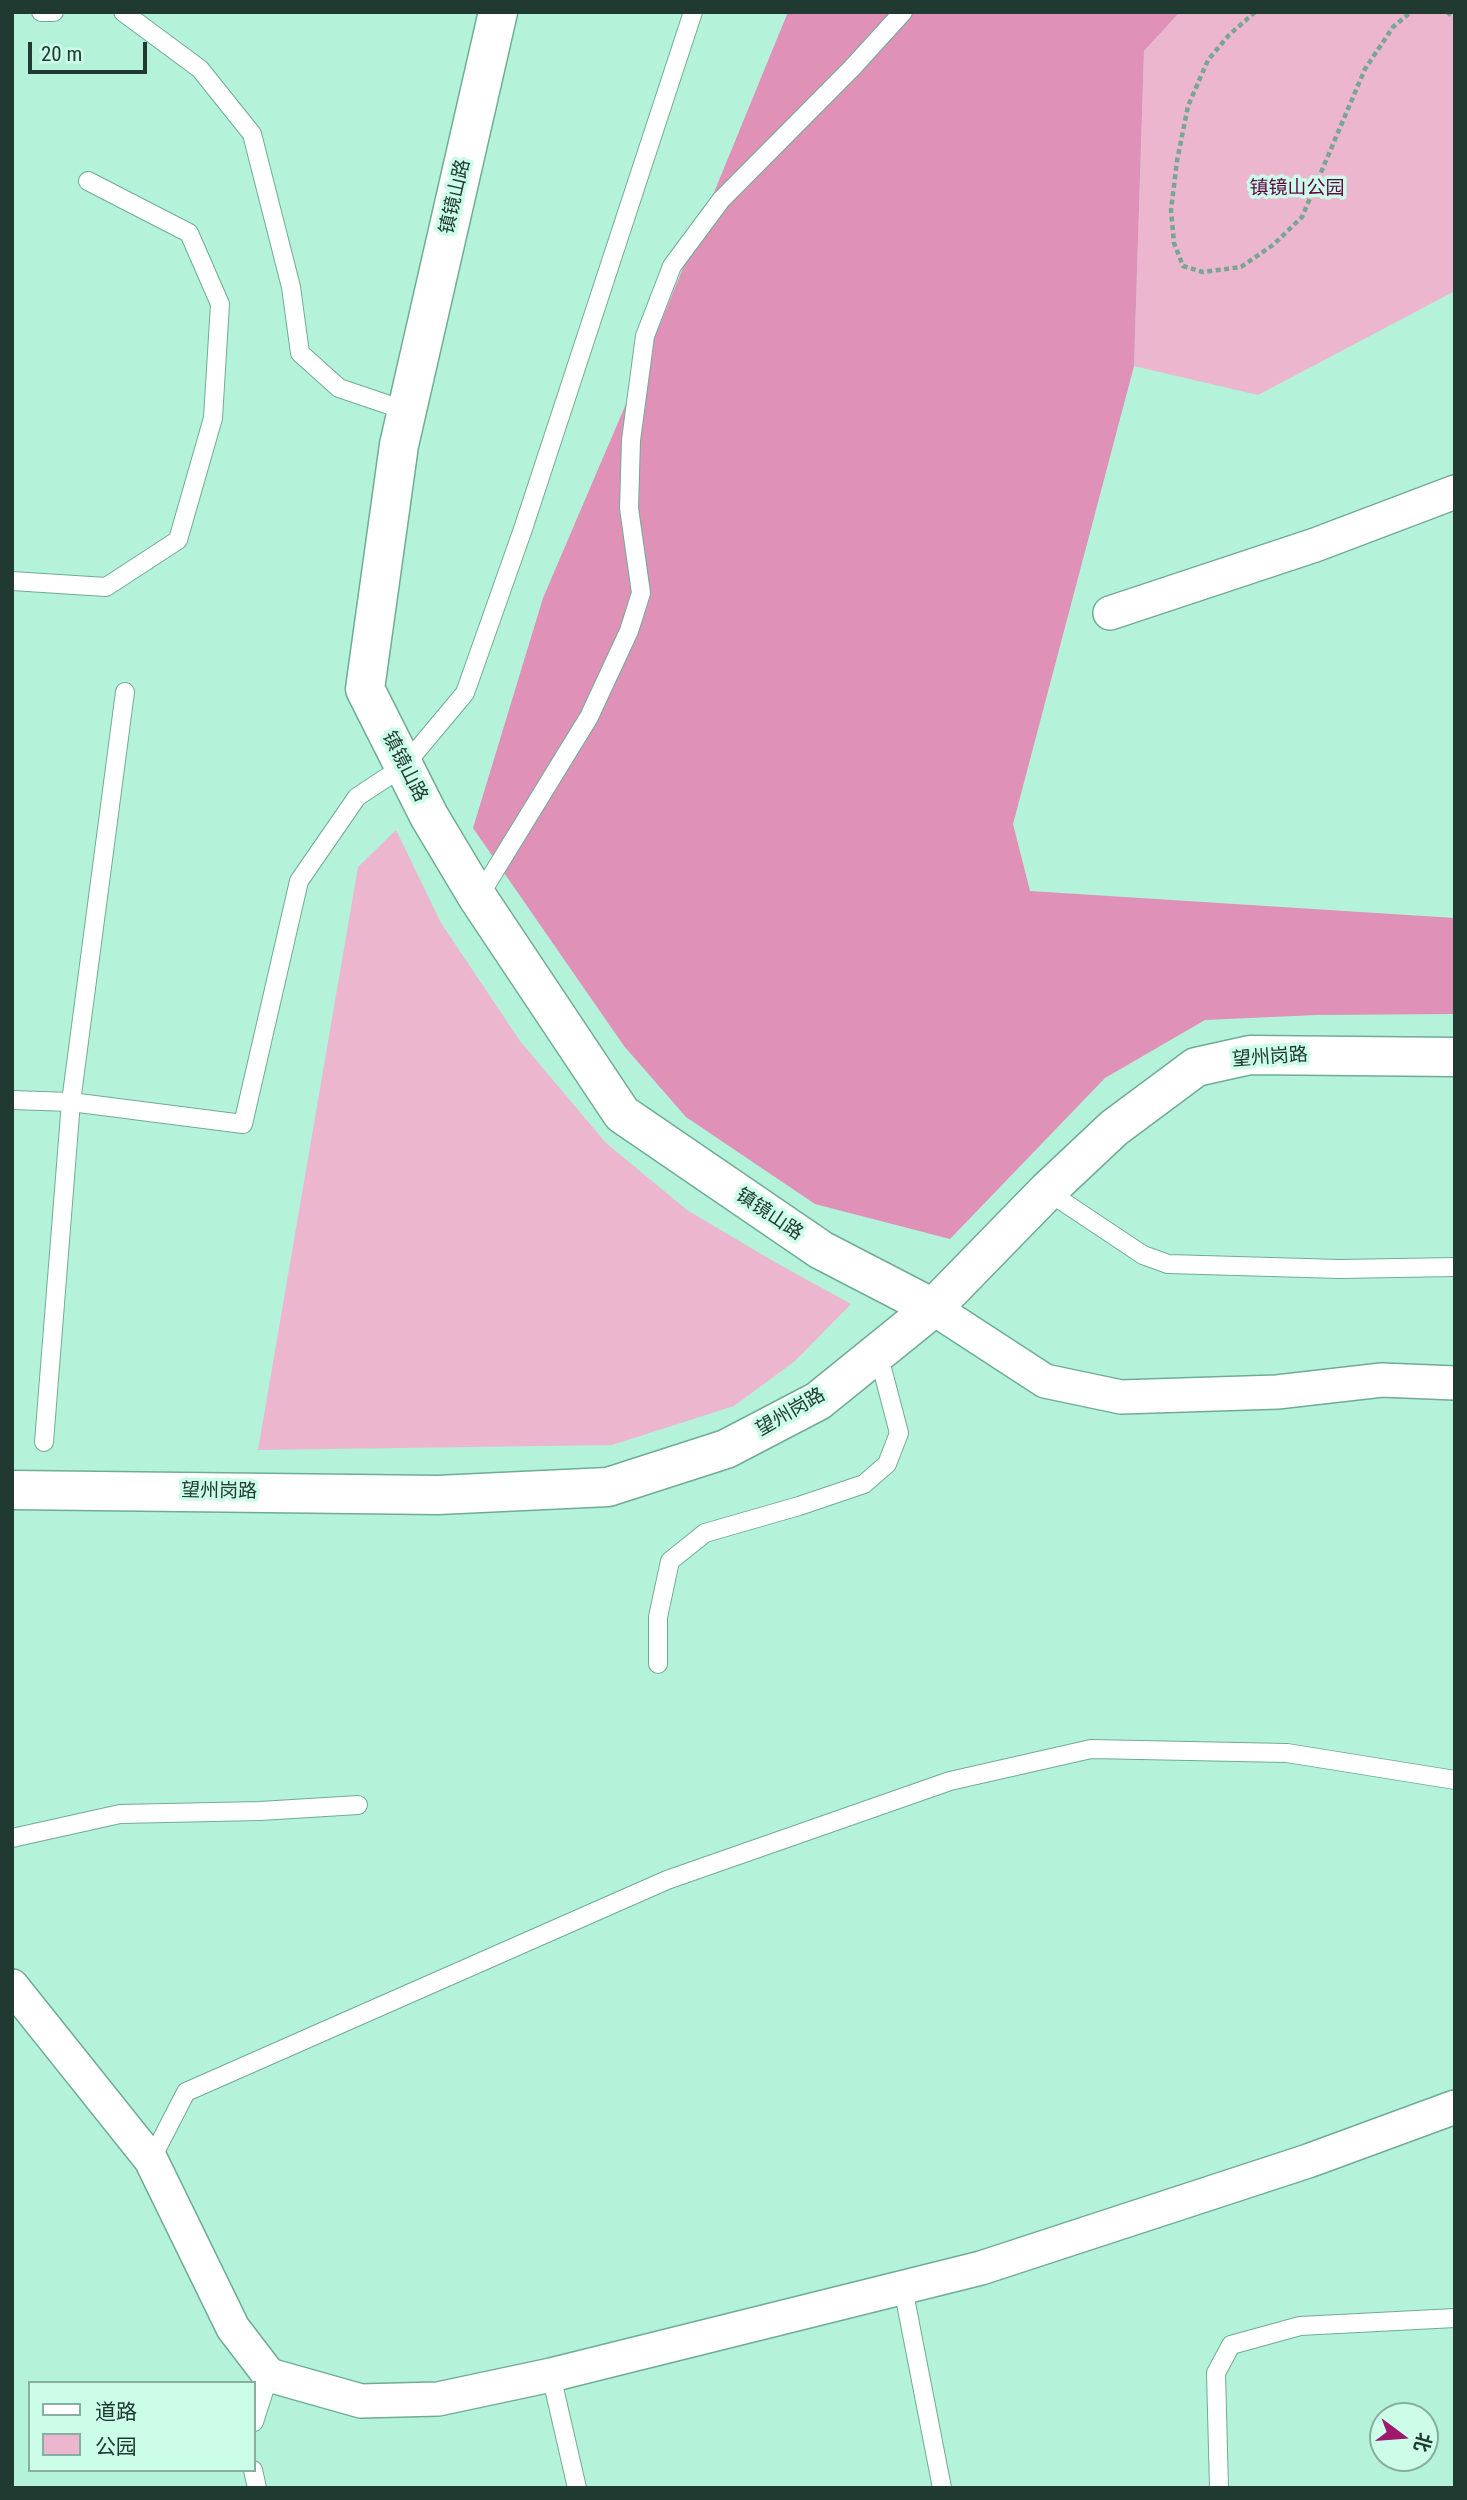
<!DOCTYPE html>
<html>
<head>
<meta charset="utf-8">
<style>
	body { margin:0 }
	#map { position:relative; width:1467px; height:2500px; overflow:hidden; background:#b4f2da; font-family:"Roboto Condensed","Noto Sans SC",sans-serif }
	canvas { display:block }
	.frame { position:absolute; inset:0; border:14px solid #203a31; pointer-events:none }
	.legend { position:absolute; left:28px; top:2381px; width:228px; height:91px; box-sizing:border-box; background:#cbfde9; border:2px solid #87af9f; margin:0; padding:9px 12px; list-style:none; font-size:21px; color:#203a31 }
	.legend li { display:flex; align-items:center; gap:14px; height:35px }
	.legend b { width:35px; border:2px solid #87af9f }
	.north { position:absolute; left:1369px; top:2402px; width:70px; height:70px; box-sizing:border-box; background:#cbfde9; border:2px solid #87af9f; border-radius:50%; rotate:106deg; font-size:19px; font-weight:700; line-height:28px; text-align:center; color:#203a31 }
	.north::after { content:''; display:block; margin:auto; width:24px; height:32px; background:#9c196b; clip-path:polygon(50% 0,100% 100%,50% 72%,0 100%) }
	.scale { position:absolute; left:28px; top:42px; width:119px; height:32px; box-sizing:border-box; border:4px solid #203a31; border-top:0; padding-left:9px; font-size:21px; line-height:24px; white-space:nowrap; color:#203a31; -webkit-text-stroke:5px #cbfde9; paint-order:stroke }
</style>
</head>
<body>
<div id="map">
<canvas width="1467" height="2500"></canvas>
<div class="frame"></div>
<ul class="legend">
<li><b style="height:9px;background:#fff"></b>道路</li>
<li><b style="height:19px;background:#ecb6cf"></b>公园</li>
</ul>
<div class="north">北</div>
<div class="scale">20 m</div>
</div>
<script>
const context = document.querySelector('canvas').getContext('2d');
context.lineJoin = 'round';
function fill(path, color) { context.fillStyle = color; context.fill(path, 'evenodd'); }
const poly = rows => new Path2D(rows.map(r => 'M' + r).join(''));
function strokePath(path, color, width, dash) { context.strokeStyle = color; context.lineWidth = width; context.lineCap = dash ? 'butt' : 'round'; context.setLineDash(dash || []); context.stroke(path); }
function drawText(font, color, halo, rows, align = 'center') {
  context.font = font + ' "Roboto Condensed","Noto Sans SC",sans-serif'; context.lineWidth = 7; context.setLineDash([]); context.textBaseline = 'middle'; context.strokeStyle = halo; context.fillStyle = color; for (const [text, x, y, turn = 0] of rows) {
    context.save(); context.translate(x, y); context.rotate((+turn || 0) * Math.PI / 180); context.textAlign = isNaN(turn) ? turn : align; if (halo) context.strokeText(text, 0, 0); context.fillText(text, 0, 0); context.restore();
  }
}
fill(poly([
	[1180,12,1455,12,1455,291,1258,395,1134,366,1144,51],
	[396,830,441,923,520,1041,606,1143,687,1210,773,1261,851,1304,795,1361,734,1406,612,1445,258,1450,358,867]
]), '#ecb6cf');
fill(poly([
	[788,12,1180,12,1144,51,1134,366,1013,824,1030,891,1455,918,1455,1014,1316,1015,1205,1020,1105,1078,950,1239,815,1204,686,1117,624,1046,473,828,543,598,658,329]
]), '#df91b8');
const lane = poly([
	[41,12,54,12],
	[123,12,200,69,252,134,291,287,300,353,339,388,407,411],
	[12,581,106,587,178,540,213,418,220,304,189,233,88,181],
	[478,898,589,717,629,631,641,593,629,508,631,440,645,336,672,266,721,200,852,68,903,12],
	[12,1100,71,1102,243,1124,299,881,357,797,404,766,465,693,523,529,693,12],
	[1047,1191,1143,1255,1168,1264,1340,1269,1455,1267],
	[44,1442,71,1102,125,692],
	[658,1664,658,1617,670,1561,705,1533,799,1506,864,1484,887,1464,899,1433,878,1353],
	[12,1838,120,1814,260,1811,358,1805],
	[151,2160,186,2092,667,1880,950,1781,1091,1749,1287,1753,1455,1780],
	[903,2288,942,2488],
	[551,2375,577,2488],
	[254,2422,269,2375],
	[253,2470,257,2488],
	[1219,2488,1216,2373,1231,2345,1300,2326,1455,2318]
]);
const street = poly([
	[1110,613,1315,545,1455,492],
	[933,1308,1045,1381,1121,1397,1277,1392,1382,1380,1455,1383],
	[12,1986,151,2160,233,2328,269,2375,361,2401,438,2399,551,2375,981,2268,1308,2161,1455,2107]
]);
const secondary = poly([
	[498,12,399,445,365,689,429,816,478,898,622,1114,821,1250,933,1308],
	[12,1490,438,1495,608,1487,726,1449,818,1401,933,1308,1047,1191,1114,1128,1196,1067,1250,1055,1455,1057]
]);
strokePath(lane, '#6fac95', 20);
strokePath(street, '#6fac95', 36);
strokePath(secondary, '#6fac95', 41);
strokePath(poly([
	[1255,12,1229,35,1208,60,1188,106,1177,161,1171,210,1174,243,1183,266,1203,272,1241,267,1273,245,1302,217,1365,69,1393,27,1411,12],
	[1447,12,1455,18]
]), '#77a695', 4.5, [5, 3.5]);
strokePath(lane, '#fff', 18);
strokePath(street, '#fff', 33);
strokePath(secondary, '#fff', 38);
drawText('19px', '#620341', '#cbfde9', [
	["镇镜山公园",1297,189]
]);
drawText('19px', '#203a31', '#cbfde9', [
	["镇镜山路",456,197,-77],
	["镇镜山路",404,767,63],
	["望州岗路",1270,1058,-4],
	["镇镜山路",769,1215,34],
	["望州岗路",791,1413,-30],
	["望州岗路",219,1492,1]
]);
</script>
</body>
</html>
